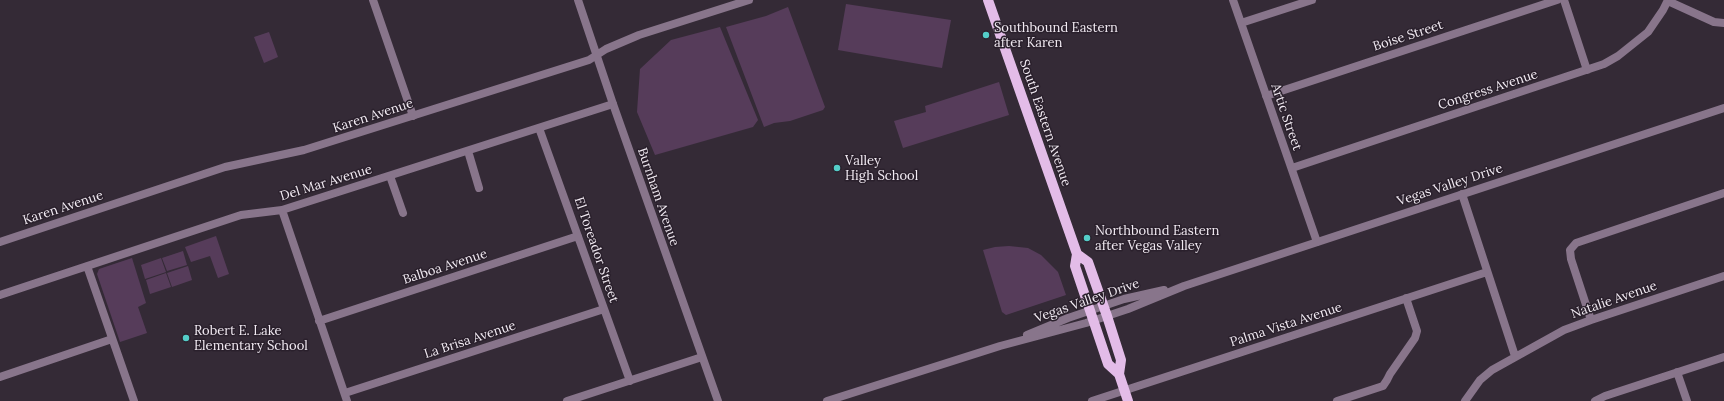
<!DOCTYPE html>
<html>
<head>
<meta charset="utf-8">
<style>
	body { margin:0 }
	canvas { display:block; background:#342a36 }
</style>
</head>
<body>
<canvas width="1724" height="401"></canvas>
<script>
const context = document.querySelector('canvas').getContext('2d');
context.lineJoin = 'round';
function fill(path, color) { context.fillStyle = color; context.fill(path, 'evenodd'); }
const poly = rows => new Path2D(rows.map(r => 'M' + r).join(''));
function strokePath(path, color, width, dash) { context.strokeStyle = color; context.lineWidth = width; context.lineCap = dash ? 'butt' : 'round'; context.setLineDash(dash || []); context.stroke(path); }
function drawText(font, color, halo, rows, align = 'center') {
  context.font = font + ' Lora,serif'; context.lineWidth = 3; context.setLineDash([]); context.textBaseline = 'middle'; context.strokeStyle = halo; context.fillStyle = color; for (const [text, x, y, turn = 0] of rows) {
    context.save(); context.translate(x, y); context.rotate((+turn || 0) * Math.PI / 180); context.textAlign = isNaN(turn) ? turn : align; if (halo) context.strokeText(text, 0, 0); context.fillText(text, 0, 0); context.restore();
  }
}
fill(poly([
	[846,4,951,20,942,68,838,50],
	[788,7,825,107,823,110,790,121,774,123,764,127,726,27,766,16],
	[720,27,758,120,753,127,655,155,637,112,640,69,671,40],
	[269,32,278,57,264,63,254,37],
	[999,82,1009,115,903,148,894,121,926,112,925,106],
	[216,236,229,274,218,278,210,256,191,262,185,247],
	[1009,246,1028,248,1041,255,1058,272,1066,295,1006,315,1002,312,983,250,995,247],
	[183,251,187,265,167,271,162,258],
	[132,258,146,303,138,307,147,333,120,342,97,274,99,269],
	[161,258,166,272,145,279,141,265],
	[188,266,192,280,172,287,167,273],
	[166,273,171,287,150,294,146,280]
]), '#563c5a');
strokePath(poly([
	[373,0,413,116],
	[1233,0,1317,242],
	[1564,0,1587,70],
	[1668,1,1714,22,1724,23],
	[1241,23,1312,0],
	[1266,96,1557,0],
	[539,128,630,381],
	[468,151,479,188],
	[1292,168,1604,64,1618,56,1648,32,1663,10,1668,0],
	[390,176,403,213],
	[1462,194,1515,356],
	[282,210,347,401],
	[87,266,134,401],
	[0,295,241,215,282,210,613,104],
	[1591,320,1571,259,1570,250,1576,243,1724,193],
	[319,321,578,236],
	[1677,372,1687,401],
	[0,377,112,339],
	[345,393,604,309],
	[567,401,702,357],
	[1092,401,1487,272],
	[1337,401,1383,386,1387,380,1390,374,1415,338,1417,331,1406,298],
	[1465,401,1480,380,1492,370,1564,330,1591,320,1724,276],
	[1595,401,1605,396,1724,357]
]), '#88758b', 8);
strokePath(poly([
	[578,0,613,104,718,401],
	[0,242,225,167,304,150,589,60,606,49,639,35,749,0],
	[1027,335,1068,318,1124,299,1164,290],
	[827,401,1000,346,1086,323,1128,309,1184,286,1724,108]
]), '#88758b', 8);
strokePath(poly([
	[988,0,1077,254,1075,266,1108,364,1119,374],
	[1077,254,1088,262,1107,316,1121,360,1119,374,1128,401]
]), '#e3bce8', 10);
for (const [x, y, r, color] of [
	[986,35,4,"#54cdc8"],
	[837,168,4,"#54cdc8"],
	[1087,238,4,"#54cdc8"],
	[186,338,4,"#54cdc8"]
]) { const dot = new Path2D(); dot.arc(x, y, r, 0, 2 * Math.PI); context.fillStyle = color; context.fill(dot); strokePath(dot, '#2a202c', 1.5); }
drawText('13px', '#f2ebf3', '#2a202c', [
	["Southbound Eastern",994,28],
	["after Karen",994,43],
	["Valley",845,161],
	["High School",845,176],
	["Northbound Eastern",1095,231],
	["after Vegas Valley",1095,246],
	["Robert E. Lake",194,331],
	["Elementary School",194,346]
], 'left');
drawText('13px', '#f2ebf3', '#2a202c', [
	["Boise Street",1408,36,-18],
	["Congress Avenue",1488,90,-18],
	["Karen Avenue",373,116,-18],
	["Artic Street",1286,117,71],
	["South Eastern Avenue",1045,123,71],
	["Del Mar Avenue",326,183,-17],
	["Vegas Valley Drive",1450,185,-18],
	["Burnham Avenue",658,197,71],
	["Karen Avenue",63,208,-18],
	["El Toreador Street",596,250,71],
	["Balboa Avenue",445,267,-18],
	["Natalie Avenue",1614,300,-19],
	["Vegas Valley Drive",1087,301,-19],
	["Palma Vista Avenue",1286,325,-18],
	["La Brisa Avenue",470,340,-18]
]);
</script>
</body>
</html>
